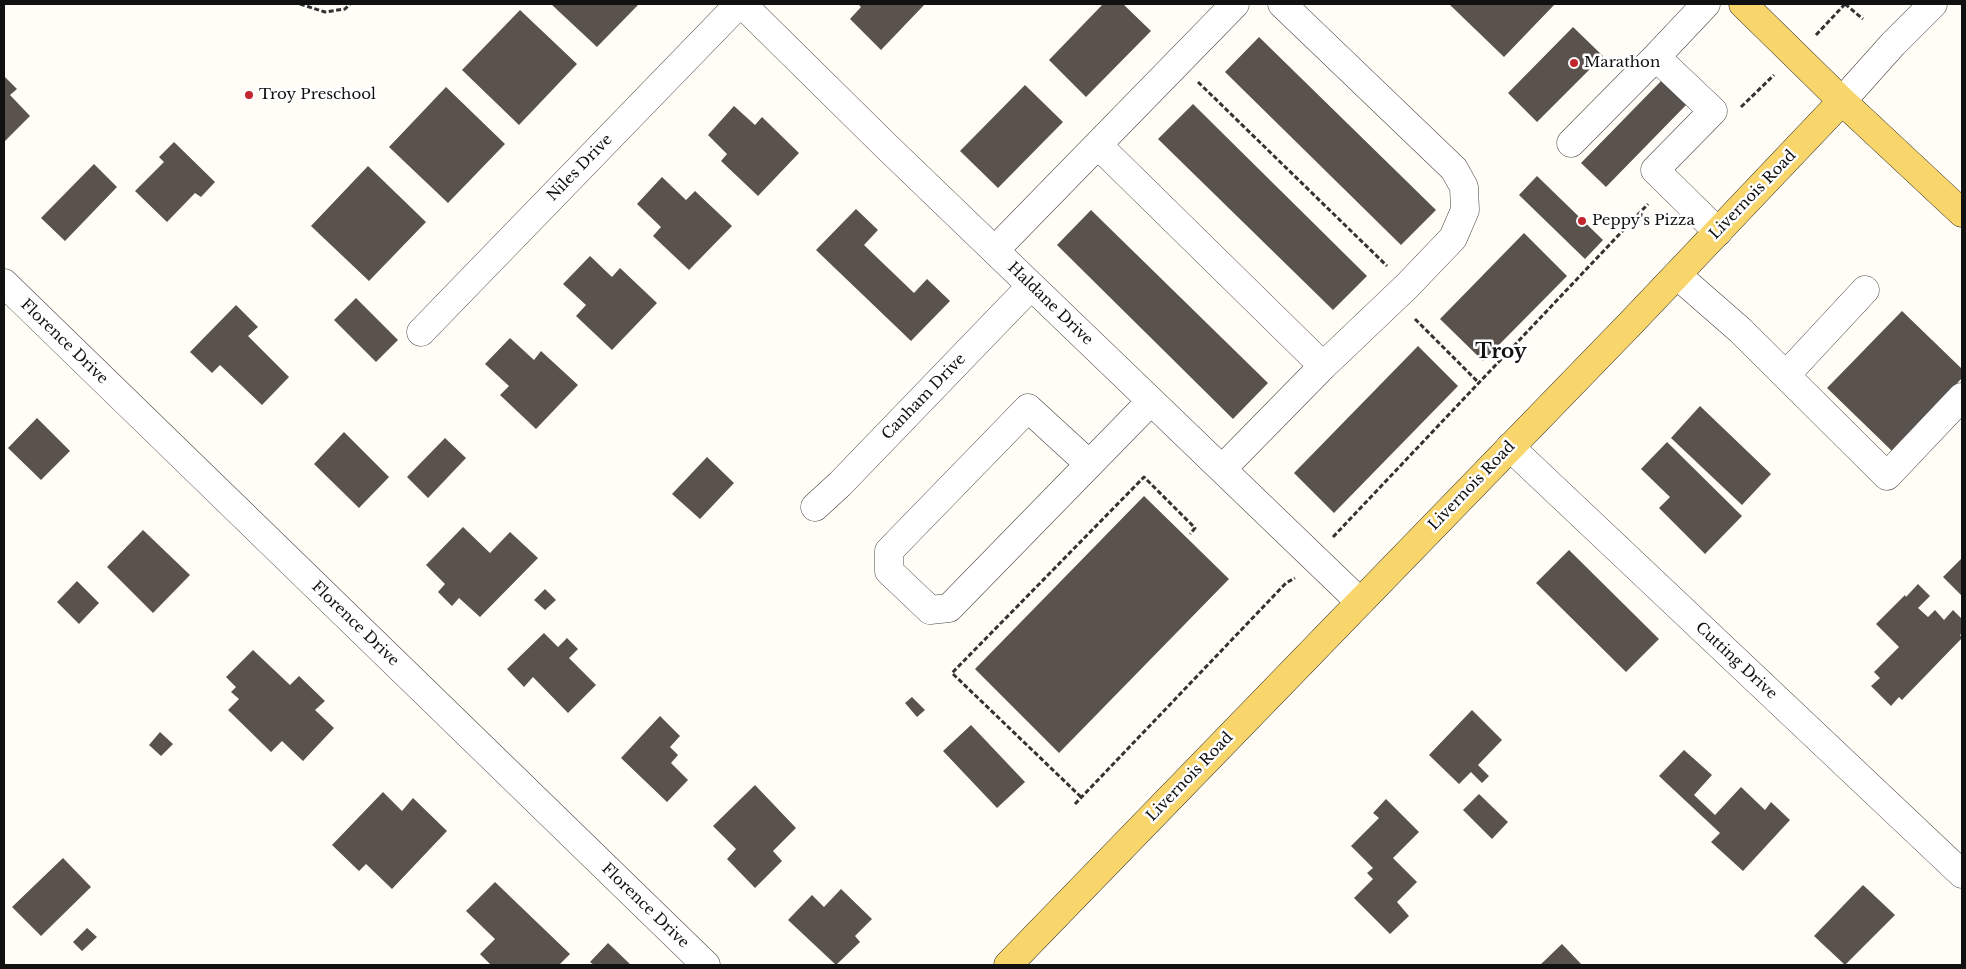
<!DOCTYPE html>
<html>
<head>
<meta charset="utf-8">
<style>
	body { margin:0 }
	#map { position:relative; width:1966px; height:969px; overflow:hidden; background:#fffdf5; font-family:"Libre Baskerville",serif }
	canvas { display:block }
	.frame { position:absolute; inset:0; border:5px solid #111; pointer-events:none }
</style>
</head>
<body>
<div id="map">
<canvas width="1966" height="969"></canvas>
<div class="frame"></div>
</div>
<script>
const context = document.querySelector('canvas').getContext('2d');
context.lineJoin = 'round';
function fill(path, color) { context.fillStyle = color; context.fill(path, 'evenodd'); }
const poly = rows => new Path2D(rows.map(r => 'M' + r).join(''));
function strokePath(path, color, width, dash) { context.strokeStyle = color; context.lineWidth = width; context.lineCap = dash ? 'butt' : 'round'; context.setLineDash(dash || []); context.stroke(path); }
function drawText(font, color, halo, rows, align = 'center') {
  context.font = font + ' "Libre Baskerville",serif'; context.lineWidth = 5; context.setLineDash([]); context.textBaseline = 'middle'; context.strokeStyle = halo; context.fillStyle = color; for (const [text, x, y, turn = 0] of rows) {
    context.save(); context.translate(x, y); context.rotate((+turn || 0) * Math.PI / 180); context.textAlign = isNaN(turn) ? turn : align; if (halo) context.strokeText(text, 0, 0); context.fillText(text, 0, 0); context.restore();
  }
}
fill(poly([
	[551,4,639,4,597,47],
	[858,4,925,4,881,50,850,19,861,7],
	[1103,4,1123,4,1151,31,1086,97,1049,60],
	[1449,4,1555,4,1504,57],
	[520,10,577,64,519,125,462,70],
	[1573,27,1603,56,1537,122,1508,93],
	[1259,37,1436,210,1401,245,1225,72],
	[4,76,17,89,10,95,30,116,4,142],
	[1664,78,1689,102,1606,187,1581,163],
	[1025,85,1063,122,998,188,960,151],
	[446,87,505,144,448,203,389,147],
	[1193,104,1367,276,1333,310,1158,139],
	[734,106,755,125,762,117,799,153,758,196,721,161,727,154,708,135],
	[174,142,215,182,201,197,195,193,167,222,135,191,164,162,159,157],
	[94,164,117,187,65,241,41,218],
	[368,166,426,222,369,281,311,226],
	[1537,176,1603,240,1585,259,1519,195],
	[662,177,686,200,695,191,732,226,689,270,653,236,661,227,637,204],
	[856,209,878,230,864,245,914,293,927,279,950,301,911,341,816,250],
	[1091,210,1268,383,1233,419,1057,245],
	[1524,233,1567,276,1483,361,1440,319],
	[590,256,612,277,620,268,657,303,612,350,576,316,586,305,563,284],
	[356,298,398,340,376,362,334,320],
	[236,305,258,327,248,336,289,377,262,405,220,365,212,373,190,352],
	[1902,311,1962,369,1962,378,1892,451,1827,388],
	[510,338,534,360,541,351,578,385,536,429,500,395,509,386,485,364],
	[1418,346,1458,386,1334,513,1294,473],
	[1700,406,1771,474,1742,505,1671,438],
	[37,418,70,451,41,480,8,448],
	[344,432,389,477,359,508,314,464],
	[445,438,466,458,428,498,407,477],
	[1667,442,1742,516,1705,554,1659,508,1670,497,1641,469],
	[707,457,734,483,700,519,672,494],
	[1144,496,1229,579,1059,753,975,669],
	[463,527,490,553,510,532,538,558,480,617,459,598,452,606,438,592,445,584,426,565],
	[143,530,190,575,153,613,107,567],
	[1569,550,1659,639,1626,672,1536,583],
	[1962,558,1962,596,1943,577],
	[77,581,99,603,79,624,57,602],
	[1918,584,1930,596,1918,608,1928,617,1935,610,1944,620,1953,610,1962,619,1962,633,1960,635,1962,638,1902,700,1899,697,1891,706,1871,686,1880,678,1874,672,1899,647,1876,624,1905,595,1906,597],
	[545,589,556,600,545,610,534,600],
	[544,633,558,647,567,638,578,649,569,658,596,685,568,713,533,677,524,687,507,669],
	[253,650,290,685,299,676,325,701,315,710,334,728,303,761,282,741,271,752,228,710,239,699,231,692,236,687,226,677],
	[912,697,925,710,917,717,905,703],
	[1472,710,1502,740,1478,765,1489,776,1482,783,1471,772,1459,784,1429,755],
	[660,716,680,736,670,747,678,755,671,763,688,780,667,802,621,758],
	[971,725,1025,782,997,808,943,751],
	[160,732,173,744,161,756,149,745],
	[1684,750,1712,775,1694,795,1715,815,1741,787,1765,810,1771,802,1790,820,1743,871,1711,842,1720,833,1659,776],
	[755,785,796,828,773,851,782,861,755,888,727,859,736,849,713,826],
	[383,792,402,811,413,798,447,831,392,889,366,864,359,871,332,845],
	[1479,794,1508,822,1492,839,1463,810],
	[1386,799,1419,832,1393,858,1417,882,1397,902,1409,916,1390,934,1354,898,1373,879,1367,873,1373,868,1351,846,1379,818,1373,813],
	[63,858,91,887,41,936,12,907],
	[495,882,570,954,559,965,491,965,480,954,495,939,466,911],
	[1863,885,1895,915,1845,965,1814,936],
	[841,889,872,919,855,936,860,942,836,965,788,920,812,895,824,907],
	[87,928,97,937,82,951,73,942],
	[608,943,631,965,594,965,590,962],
	[1562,944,1582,965,1540,965]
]), '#5a524d');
const minor = poly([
	[742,4,885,145,1360,602],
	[1706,4,1656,57,1713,111,1655,170,1718,232],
	[1842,101,1893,44,1933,4],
	[1571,143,1656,57],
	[1098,145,1323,366],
	[995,250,1235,4],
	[1677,275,1740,330,1887,476,1962,397],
	[4,283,706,965],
	[421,332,739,4],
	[1786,375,1865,290],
	[1510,447,1962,874],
	[1089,464,1028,408,889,551,889,571,930,610,949,608,1151,401],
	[1222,469,1323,366,1407,286,1453,238,1465,210,1464,187,1454,169,1282,4],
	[815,507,840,484,1031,286]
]);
const major = poly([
	[1743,4,1842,101,1962,213],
	[1008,965,1630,324,1842,101]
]);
strokePath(minor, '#444', 29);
strokePath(major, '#222', 29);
strokePath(poly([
	[300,4,325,12,345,9,350,4],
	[1845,4,1863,19],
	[1816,35,1845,4],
	[1198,82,1387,266],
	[1741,107,1774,75],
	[1415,319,1479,383],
	[1333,537,1648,204],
	[1081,797,952,673,1144,477,1195,528,1190,534],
	[1075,804,1286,583,1295,578]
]), '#333', 3, [5, 2.5]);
strokePath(minor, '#fff', 28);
strokePath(major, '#f9d66b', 28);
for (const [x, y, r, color] of [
	[1574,63,5,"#c4262e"],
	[249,95,5,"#c4262e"],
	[1582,221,5,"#c4262e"]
]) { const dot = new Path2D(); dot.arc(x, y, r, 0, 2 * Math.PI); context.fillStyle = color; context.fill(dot); strokePath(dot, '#fff', 2); }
drawText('15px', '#111', '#fff', [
	["Marathon",1584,63],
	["Troy Preschool",259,95],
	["Peppy's Pizza",1592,221]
], 'left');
drawText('15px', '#111', '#fff', [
	["Niles Drive",580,168,-46],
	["Livernois Road",1753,195,-46],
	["Haldane Drive",1050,304,44],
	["Florence Drive",64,342,44],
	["Canham Drive",924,397,-46],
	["Livernois Road",1472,486,-46],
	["Florence Drive",355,624,44],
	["Cutting Drive",1736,661,43],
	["Livernois Road",1190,777,-46],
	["Florence Drive",645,906,44]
]);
drawText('bold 20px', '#111', '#fff', [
	["Troy",1501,352]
]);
</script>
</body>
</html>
